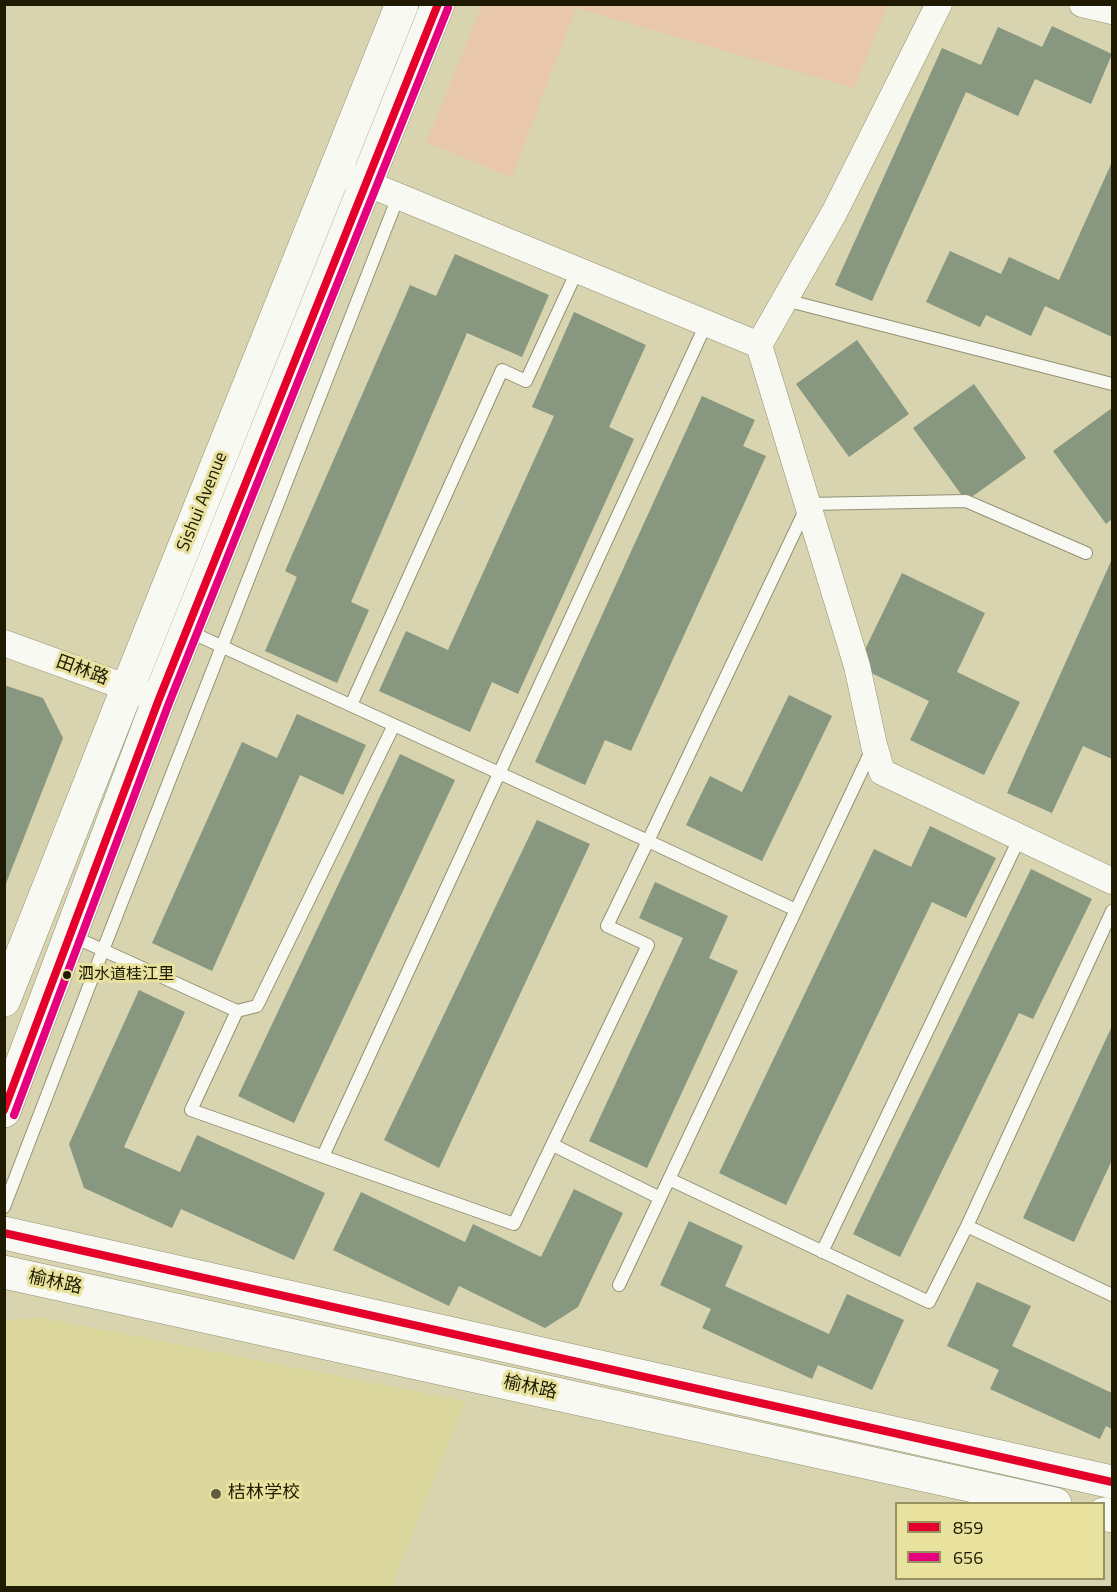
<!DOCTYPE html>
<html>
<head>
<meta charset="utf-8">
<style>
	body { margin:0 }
	#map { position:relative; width:1117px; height:1592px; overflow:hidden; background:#d7d4af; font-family:"Titillium Web",sans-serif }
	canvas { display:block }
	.frame { position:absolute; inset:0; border:6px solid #1e1b02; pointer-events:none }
	.legend { position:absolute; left:895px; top:1502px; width:210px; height:78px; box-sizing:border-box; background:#e8e29e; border:2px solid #979260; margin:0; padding:8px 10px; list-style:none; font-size:18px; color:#1e1b02 }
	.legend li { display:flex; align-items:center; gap:12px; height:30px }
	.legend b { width:30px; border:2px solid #979260 }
</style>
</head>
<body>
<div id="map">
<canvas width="1117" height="1592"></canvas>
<div class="frame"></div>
<ul class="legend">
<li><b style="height:8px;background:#e4002b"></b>859</li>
<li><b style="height:8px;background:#e5007d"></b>656</li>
</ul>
</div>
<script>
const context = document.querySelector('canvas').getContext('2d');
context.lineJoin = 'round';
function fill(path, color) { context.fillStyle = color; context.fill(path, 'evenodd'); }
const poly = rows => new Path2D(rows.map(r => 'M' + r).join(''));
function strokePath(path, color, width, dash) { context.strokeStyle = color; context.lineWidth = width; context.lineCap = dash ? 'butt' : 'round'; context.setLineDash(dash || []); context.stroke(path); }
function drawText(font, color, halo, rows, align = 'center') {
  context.font = font + ' "Titillium Web","Noto Sans SC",sans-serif'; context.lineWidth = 6; context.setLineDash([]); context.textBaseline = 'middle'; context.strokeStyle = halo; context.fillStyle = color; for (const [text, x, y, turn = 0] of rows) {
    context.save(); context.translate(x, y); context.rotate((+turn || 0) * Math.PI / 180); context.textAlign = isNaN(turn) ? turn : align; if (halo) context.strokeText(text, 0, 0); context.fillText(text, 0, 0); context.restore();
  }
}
fill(poly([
	[38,1317,465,1401,391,1587,5,1587,5,1321]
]), '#dbd69b');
fill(poly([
	[482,5,482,4,888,5,854,88,576,8,512,177,426,143]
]), '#e9c7aa');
fill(poly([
	[1052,26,1112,54,1091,104,1035,79,1018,116,966,92,872,301,835,285,942,48,981,65,998,27,1042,47],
	[1112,162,1112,337,1045,306,1031,336,986,315,980,327,926,302,950,251,1001,274,1009,257,1059,280],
	[455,254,549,295,522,357,467,333,351,602,369,610,337,683,265,651,297,577,285,571,410,285,436,296],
	[574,312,646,345,609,427,634,439,518,694,492,682,470,732,379,691,406,631,448,650,554,416,532,407],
	[857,340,909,414,849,457,796,384],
	[974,384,1026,458,966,501,913,428],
	[702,396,755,420,743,446,766,456,631,751,605,740,585,785,535,762],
	[1112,408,1112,519,1106,524,1053,451],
	[1112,559,1112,759,1083,746,1052,813,1007,793],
	[902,573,985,613,957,672,1020,702,984,775,910,740,929,701,857,666],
	[4,685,43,698,63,738,5,886],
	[789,695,832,716,762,861,686,825,710,776,742,792],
	[297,714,366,745,343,795,300,775,212,971,152,943,242,742,277,758],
	[400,754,455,780,294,1123,238,1096],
	[537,820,590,844,439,1168,384,1140],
	[930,826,996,858,966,918,932,902,786,1205,719,1173,874,849,911,867],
	[1031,869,1092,899,1033,1019,1019,1013,900,1257,853,1234],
	[655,882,728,916,709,958,738,971,647,1168,589,1141,683,938,639,918],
	[139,990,185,1012,124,1147,180,1172,197,1135,325,1193,294,1260,181,1209,172,1228,84,1188,69,1144],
	[1112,1026,1112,1160,1074,1242,1023,1218],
	[574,1189,623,1213,578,1307,545,1328,459,1286,449,1306,333,1250,361,1192,465,1242,473,1224,541,1257],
	[689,1221,743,1246,725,1286,829,1334,847,1294,904,1320,872,1390,818,1365,812,1379,702,1328,711,1309,660,1285],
	[977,1282,1031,1306,1012,1346,1112,1393,1112,1429,1106,1426,1100,1439,990,1389,999,1370,947,1346]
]), '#879780');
const lane = poly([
	[785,300,1112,384],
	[188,631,648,841,808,504,966,501,1086,553],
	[351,705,502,370,526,381,577,271],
	[72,936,237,1011,191,1110,514,1224,648,945,607,926,648,841,796,910,872,749],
	[237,1011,257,1006,394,725],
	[553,1145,660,1198],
	[323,1156,706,324],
	[669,1179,929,1302,967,1226,1112,1295],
	[4,1207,103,950,398,197],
	[967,1226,1112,911],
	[822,1252,1020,837],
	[619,1285,796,910]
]);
const street = poly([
	[1082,4,1112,11],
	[337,171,759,345,857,666,874,745,882,772,1112,881],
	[759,345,834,213,939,4],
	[4,643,145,694]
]);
const secondary = poly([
	[4,1000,128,687,402,4],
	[4,1111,159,699,438,4],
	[4,1233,1112,1482],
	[4,1272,1055,1504],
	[1104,1514,1112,1516]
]);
strokePath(lane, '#949174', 14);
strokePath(street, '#949174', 27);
strokePath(secondary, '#949174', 34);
strokePath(lane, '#f9f9f3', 12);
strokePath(street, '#f9f9f3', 26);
strokePath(secondary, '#f9f9f3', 33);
strokePath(poly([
	[4,1110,159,699,438,4],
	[4,1233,1112,1482]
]), '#e4002b', 8);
strokePath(poly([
	[14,1115,169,703,448,8]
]), '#e5007d', 8);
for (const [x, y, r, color] of [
	[67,975,5,"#1e1b02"],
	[216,1494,6,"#5f5c3f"]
]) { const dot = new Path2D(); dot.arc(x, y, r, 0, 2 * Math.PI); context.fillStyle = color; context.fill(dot); strokePath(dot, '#e8e29e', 2); }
drawText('16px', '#1e1b02', '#e8e29e', [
	["泗水道桂江里",78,975]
], 'left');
drawText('18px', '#1e1b02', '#e8e29e', [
	["Sishui Avenue",203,502,-68],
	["田林路",82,671,20],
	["榆林路",55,1283,12],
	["榆林路",530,1388,12]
]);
drawText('18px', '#1e1b02', '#e8e29e', [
	["桔林学校",228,1494]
], 'left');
</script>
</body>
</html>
